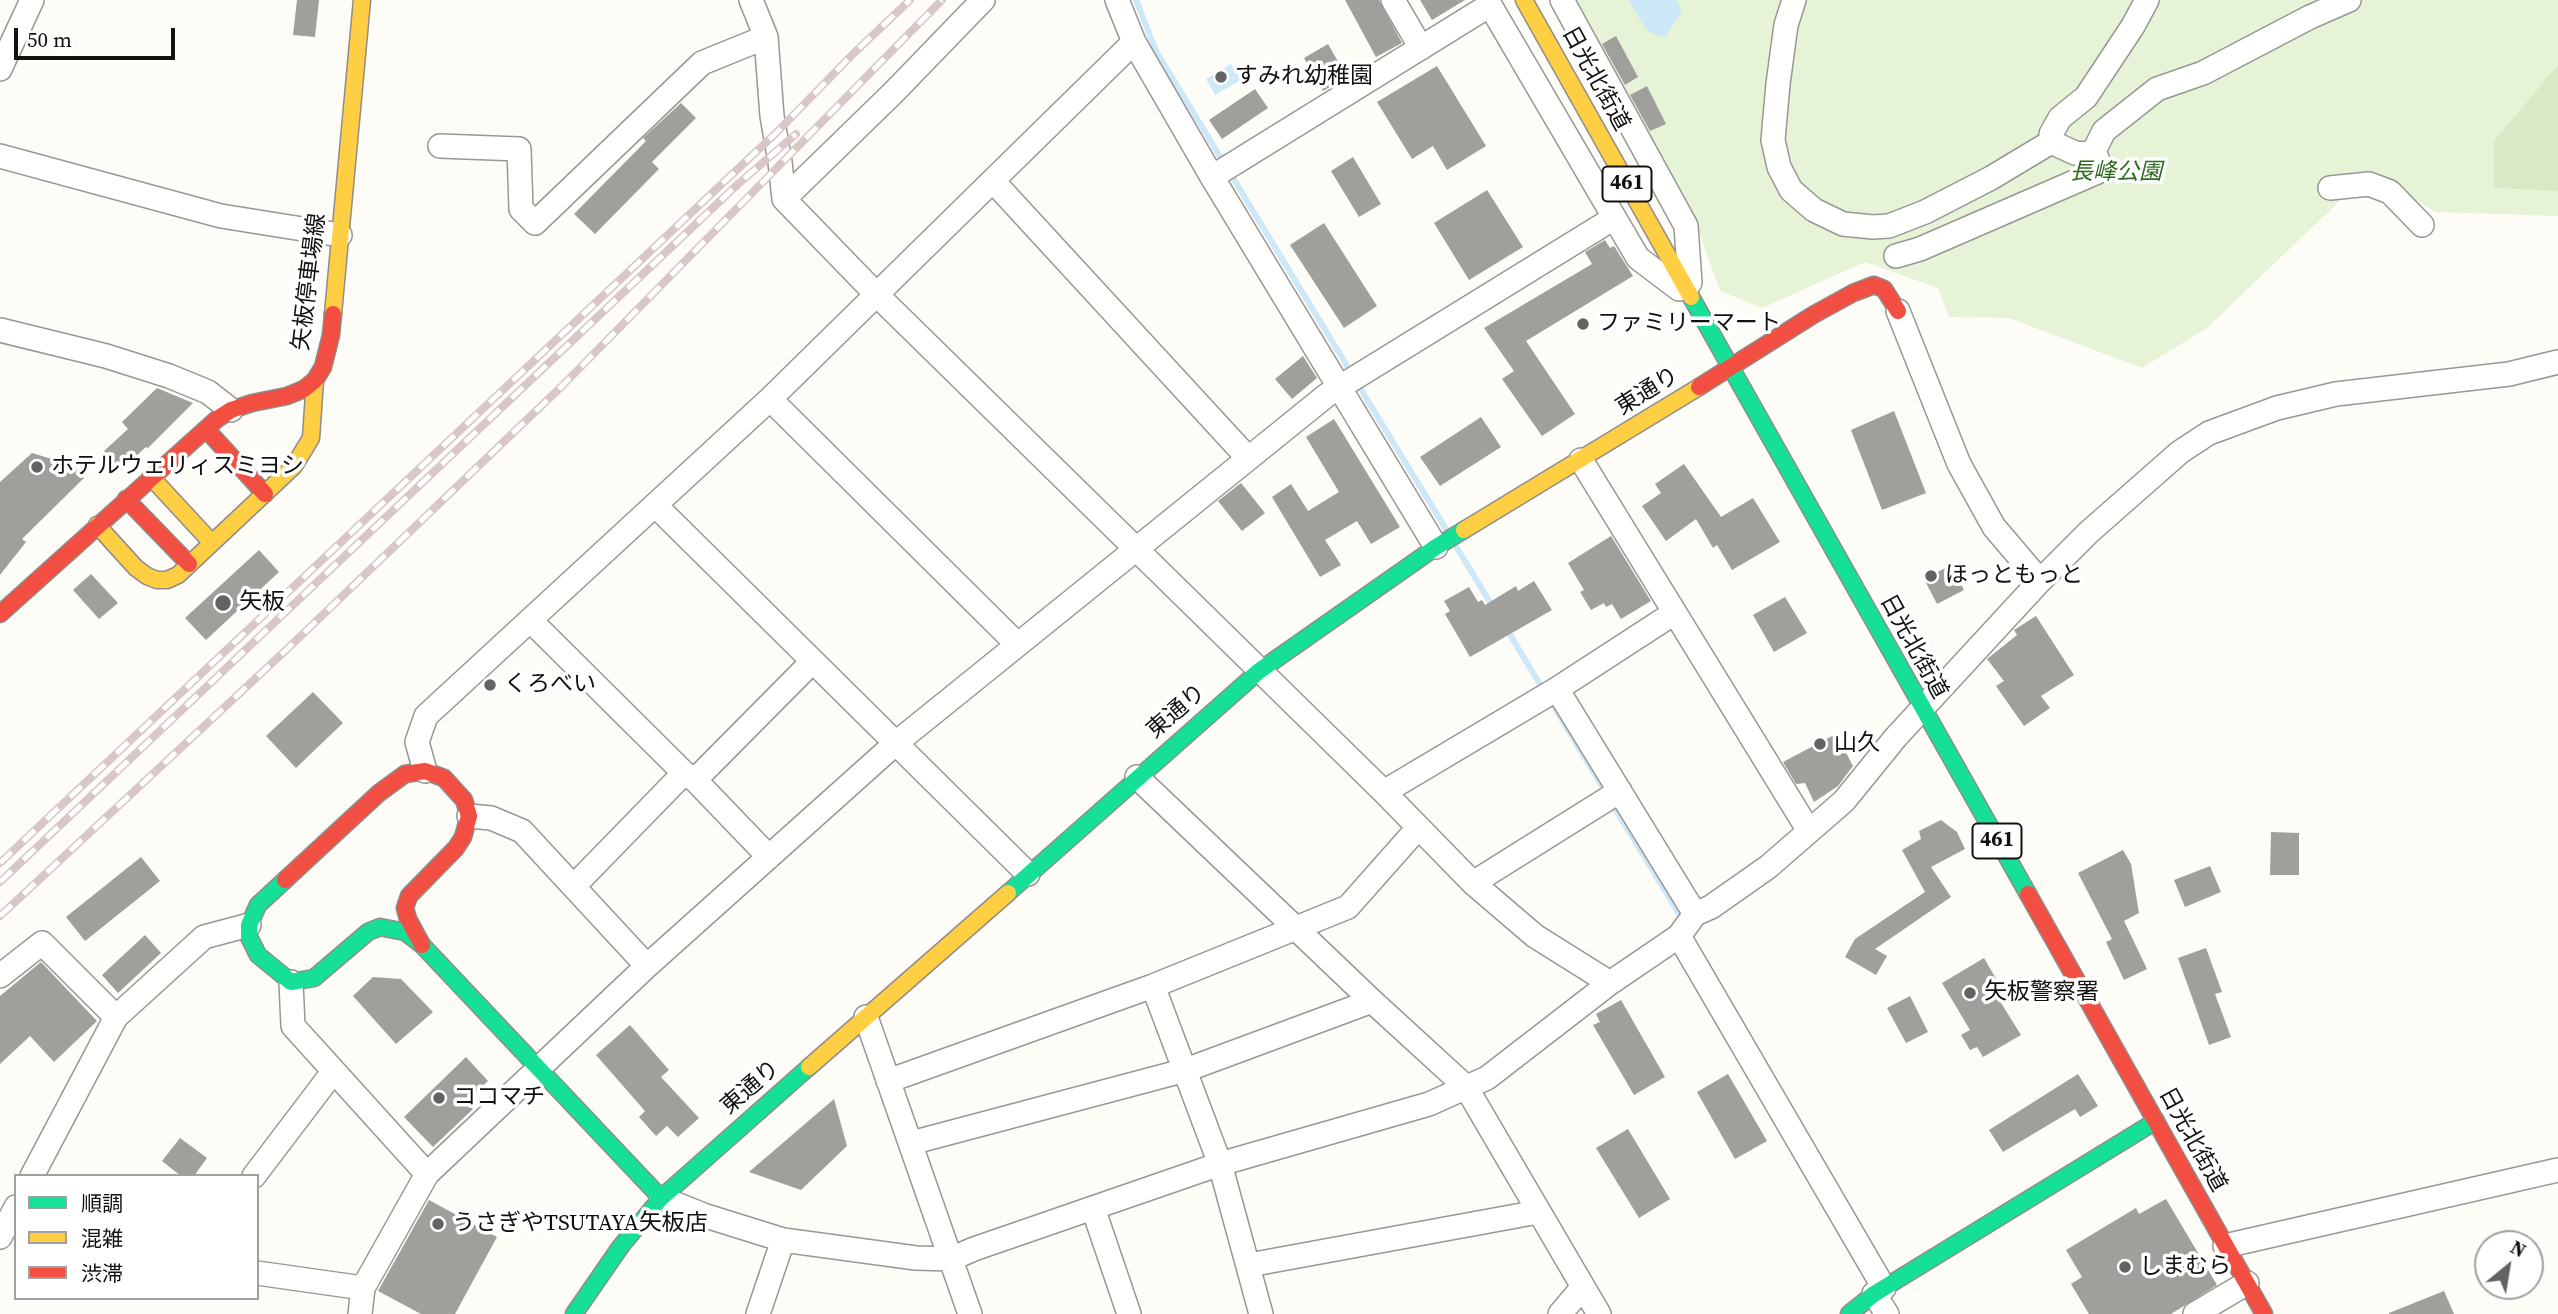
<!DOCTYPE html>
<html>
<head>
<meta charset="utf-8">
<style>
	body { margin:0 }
	#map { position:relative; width:2558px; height:1314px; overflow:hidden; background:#fdfcf7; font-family:"Source Serif 4","Noto Sans JP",serif }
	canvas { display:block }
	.legend { position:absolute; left:14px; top:1174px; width:245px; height:126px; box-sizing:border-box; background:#fff; border:2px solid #a0a0a0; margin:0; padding:9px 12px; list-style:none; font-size:21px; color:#111 }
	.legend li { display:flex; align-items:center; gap:14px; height:35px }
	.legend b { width:35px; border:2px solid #a0a0a0 }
	.north { position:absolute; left:2474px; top:1230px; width:70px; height:70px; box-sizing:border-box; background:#fff; border:2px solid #a0a0a0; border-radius:50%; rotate:30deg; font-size:19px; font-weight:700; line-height:28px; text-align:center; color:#111 }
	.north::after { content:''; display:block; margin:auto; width:24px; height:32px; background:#646362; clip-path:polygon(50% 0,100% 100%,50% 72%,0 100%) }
	.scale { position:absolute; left:14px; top:28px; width:161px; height:32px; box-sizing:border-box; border:4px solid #111; border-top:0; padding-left:9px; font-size:21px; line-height:24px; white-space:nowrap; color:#111; -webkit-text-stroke:5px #fff; paint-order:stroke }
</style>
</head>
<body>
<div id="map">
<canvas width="2558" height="1314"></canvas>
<ul class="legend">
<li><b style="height:9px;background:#16e098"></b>順調</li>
<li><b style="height:9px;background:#ffcf43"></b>混雑</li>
<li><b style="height:9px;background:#f24e42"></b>渋滞</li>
</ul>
<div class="north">N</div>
<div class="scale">50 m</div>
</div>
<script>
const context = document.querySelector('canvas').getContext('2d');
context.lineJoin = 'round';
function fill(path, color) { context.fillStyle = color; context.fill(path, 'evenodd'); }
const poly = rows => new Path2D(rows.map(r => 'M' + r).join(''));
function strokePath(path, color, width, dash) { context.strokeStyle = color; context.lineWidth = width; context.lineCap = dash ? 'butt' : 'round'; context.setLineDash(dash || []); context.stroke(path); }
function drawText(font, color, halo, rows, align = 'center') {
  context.font = font + ' "Source Serif 4","Noto Sans JP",serif'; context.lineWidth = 7; context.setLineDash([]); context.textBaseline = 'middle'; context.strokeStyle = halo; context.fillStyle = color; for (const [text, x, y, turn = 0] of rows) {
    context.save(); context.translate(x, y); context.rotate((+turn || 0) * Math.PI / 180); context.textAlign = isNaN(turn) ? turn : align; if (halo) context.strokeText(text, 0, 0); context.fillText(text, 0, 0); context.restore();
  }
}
fill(poly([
	[1573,0,2558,0,2558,216,2435,212,2371,171,2207,328,2142,368,2009,318,1949,317,1938,288,1865,262,1762,308,1720,291,1696,224]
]), '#e7f3d7');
fill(poly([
	[2558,65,2558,191,2494,188,2494,141]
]), '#d8eac5');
fill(poly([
	[1629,0,1677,0,1682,12,1665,37,1650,33,1640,20],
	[1231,64,1241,80,1215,95,1206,79]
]), '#cde8f7');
strokePath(poly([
	[1136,0,1156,51,1352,374],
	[1357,383,1446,529],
	[1457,548,1493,607],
	[1506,628,1544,691],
	[1550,700,1606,793],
	[1611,802,1678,912]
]), '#cde8f7', 6);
fill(poly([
	[297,0,319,0,315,37,293,35],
	[1345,0,1379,0,1402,43,1376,57],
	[1420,0,1465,0,1432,20],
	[1616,36,1638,77,1625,85,1602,44],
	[1328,44,1347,77,1323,91,1304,58],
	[1437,66,1486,146,1447,170,1433,146,1412,159,1377,102],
	[1647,86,1666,124,1650,131,1630,95],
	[1255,89,1268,108,1222,139,1209,120],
	[681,103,696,118,652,162,659,169,595,234,574,214,646,141,643,138],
	[1353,157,1381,204,1359,217,1331,171],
	[1487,190,1523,247,1469,280,1434,223],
	[1324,223,1377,306,1344,328,1290,245],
	[1605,240,1610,248,1614,246,1633,276,1526,341,1575,414,1542,436,1502,379,1514,371,1484,328,1592,264,1585,252],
	[1303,356,1317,378,1292,399,1275,379],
	[157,388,193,403,148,448,146,447,121,470,104,451,128,429,122,422],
	[1894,411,1926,493,1882,510,1851,430],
	[1481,417,1501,447,1440,486,1420,457],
	[1334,419,1400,527,1371,544,1357,521,1325,540,1341,565,1320,577,1272,497,1291,484,1308,511,1339,492,1306,437],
	[32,453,72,465,84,478,22,539,26,542,0,575,0,482],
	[1684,464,1721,517,1753,498,1780,542,1732,570,1717,545,1713,548,1696,519,1666,541,1642,506,1661,493,1655,484],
	[1241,483,1265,513,1242,531,1218,501],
	[1611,536,1651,601,1621,619,1612,604,1606,607,1604,603,1591,610,1580,592,1584,590,1568,563],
	[259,550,279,572,206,640,185,618],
	[1951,565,1964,590,1937,604,1924,579],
	[91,574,118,603,99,619,73,590],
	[1534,581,1552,610,1470,657,1445,614,1450,611,1444,601,1469,587,1478,602,1482,600,1485,605,1516,586,1518,591],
	[1785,597,1807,633,1774,652,1753,615],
	[2036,616,2074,675,2041,696,2050,708,2024,726,1996,686,2004,681,1987,659,2017,635,2014,630],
	[313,692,343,723,296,768,266,736],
	[1836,734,1853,766,1838,786,1814,802,1805,783,1796,784,1783,762],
	[1941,820,1957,832,1965,849,1931,867,1951,897,1875,949,1887,956,1876,975,1845,957,1855,939,1925,892,1902,850,1921,839,1919,831],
	[2271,832,2299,833,2299,875,2270,875],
	[2123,850,2131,864,2139,913,2124,921,2147,969,2124,980,2106,942,2112,939,2078,873],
	[141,857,160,881,85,941,66,917],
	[2210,866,2221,892,2185,907,2174,880],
	[145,935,161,953,118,993,102,975],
	[2206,948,2222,992,2215,994,2231,1037,2209,1045,2178,958],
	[1984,958,2005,994,1998,998,2021,1035,1983,1057,1977,1047,1970,1050,1961,1035,1970,1030,1942,983],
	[41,962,97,1021,54,1062,30,1036,0,1064,0,996],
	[373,977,401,979,433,1012,396,1044,353,996],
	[1910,996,1928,1032,1906,1043,1887,1008],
	[1621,1000,1665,1077,1634,1095,1593,1025,1600,1022,1596,1014],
	[630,1025,669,1070,661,1077,699,1118,678,1137,667,1126,656,1136,639,1117,645,1111,596,1055],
	[466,1057,488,1081,466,1102,473,1109,433,1147,404,1117],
	[1728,1074,1767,1141,1735,1159,1697,1092],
	[2078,1074,2098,1106,2080,1117,2075,1109,2003,1152,1989,1130],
	[834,1099,847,1146,801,1190,749,1172],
	[1628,1129,1670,1199,1639,1218,1596,1148],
	[180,1138,207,1158,194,1176,181,1176,162,1161],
	[2166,1199,2217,1285,2171,1314,2089,1314,2071,1284,2082,1277,2066,1250,2136,1208,2139,1214],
	[429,1200,497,1237,455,1314,421,1314,378,1291],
	[2444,1291,2454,1314,2389,1314,2389,1313]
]), '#a19f9c');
const street = poly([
	[751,0,766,37,772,116,780,162,784,199,877,295,1384,792,1473,883,1535,936,1610,983],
	[1117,0,1134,42,1212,177,1436,547],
	[1393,0,1421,48],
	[1487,0,1638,258,1679,289],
	[1562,0,1686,226,1690,283],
	[1794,0,1786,25,1778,84,1773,140,1779,167,1791,190,1814,210,1843,224,1873,227,1889,226,1925,212,1991,178,2051,142,2051,134,2060,118,2086,97,2133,26,2147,0],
	[0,69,32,0],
	[2051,142,2075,153,2085,154,2094,151,2104,131,2157,89,2203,73,2310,17,2349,0],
	[440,146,519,149,521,209,535,223,702,63,766,37],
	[0,156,221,216,340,235],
	[1212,177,1490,5],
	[993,181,1248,458],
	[2330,188,2369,184,2390,192,2422,225],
	[784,199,894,92,983,0],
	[1896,256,1920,249,2102,170,2094,151],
	[1898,311,1959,464,1994,527,2040,581],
	[0,330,106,356,169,376,208,392,231,410],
	[770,399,1017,644],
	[1581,460,1809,831],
	[655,505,1028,874],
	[530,620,684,773,695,780,769,857],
	[1557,689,1695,914],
	[425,771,417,742,426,716,770,399,1134,42],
	[1137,777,1372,1001,1466,1087,1599,1314],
	[695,780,812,662],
	[1384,792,1557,689,1674,613],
	[469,816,491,818,522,831,647,966],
	[1473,883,1620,791],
	[574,886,684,773],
	[1679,936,1884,1288],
	[0,976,42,943,116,1017],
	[291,982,293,1026,427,1174],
	[1153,986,1220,1164,1261,1314],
	[866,1017,970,1314],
	[888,1081,1153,986,1348,907,1417,829],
	[911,1143,1186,1070,1372,1001],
	[32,1176,116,1017,204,937,249,925],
	[254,1176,333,1072],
	[661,1198,706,1216,783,1240,916,1258,951,1259,974,1249,1220,1164,1429,1104,1487,1078,1610,983,1679,936,1695,914,1711,907,1768,867,1844,801,1896,737,2040,581,2089,532,2180,452,2209,433,2277,408,2336,394,2509,374,2558,362],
	[1093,1208,1129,1314],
	[0,1237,16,1207],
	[2225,1246,2558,1170],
	[1249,1265,1538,1212],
	[257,1273,363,1288],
	[1874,1294,1887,1314],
	[360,1314,363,1288,427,1174,647,966,896,743,1327,395,1614,218],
	[758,1314,783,1240],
	[1560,1314,1583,1287],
	[2195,1314,2247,1283]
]);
const fast = poly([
	[1691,297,2028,894],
	[285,880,258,905,249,925,249,937,258,955,291,982,314,978,368,932,380,927,405,932,422,945,661,1198],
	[1008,893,1259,671,1436,547,1464,530],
	[574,1314,621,1246,661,1198,809,1067],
	[1849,1314,1874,1294,2156,1121]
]);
const slow = poly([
	[1524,0,1691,297],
	[333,314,362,0],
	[151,477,212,543],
	[97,525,136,568,147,576,157,580,167,580,178,575,294,466,311,438,315,380],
	[1464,530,1699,387],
	[809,1067,1008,893]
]);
const jam = poly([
	[1699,387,1813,315,1853,293,1874,285,1884,289,1898,311],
	[206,429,265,494],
	[126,499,189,564],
	[0,614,217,419,231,410,252,403,287,396,304,389,315,380,323,367,331,335,333,314],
	[285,880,379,793,405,774,425,771,444,778,464,800,469,816,463,837,456,848,409,896,405,908,408,919,422,945],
	[2028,894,2264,1314]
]);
strokePath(street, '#979795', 26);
strokePath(fast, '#8e8d8b', 19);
strokePath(slow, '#8e8d8b', 19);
strokePath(jam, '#8e8d8b', 19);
strokePath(street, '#fffffe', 23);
strokePath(fast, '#16e098', 16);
strokePath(slow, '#ffcf43', 16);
strokePath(jam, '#f24e42', 16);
const rail = poly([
	[0,863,776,133,854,53,910,0],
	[0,882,737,185,796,134],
	[0,916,285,651,560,388,942,0]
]);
strokePath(rail, '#d9c6c7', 8);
strokePath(rail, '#fff', 5, [16]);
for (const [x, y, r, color] of [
	[1221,77,7,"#646362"],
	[1583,324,7,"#646362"],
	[37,467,7,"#646362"],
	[1931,576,7,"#646362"],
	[223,603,9,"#646362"],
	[490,685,7,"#646362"],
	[1820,744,7,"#646362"],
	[1970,993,7,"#646362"],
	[439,1098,7,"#646362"],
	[438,1224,7,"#646362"],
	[2125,1267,7,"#646362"]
]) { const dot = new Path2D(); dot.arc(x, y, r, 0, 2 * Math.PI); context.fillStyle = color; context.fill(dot); strokePath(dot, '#fff', 2.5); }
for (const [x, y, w] of [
	[1627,184,49],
	[1997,841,49]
]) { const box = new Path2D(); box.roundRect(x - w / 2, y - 17.5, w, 35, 5); context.fillStyle = '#fff'; context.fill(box); strokePath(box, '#111', 2); }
drawText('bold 21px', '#111', null, [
	["461",1627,184],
	["461",1997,841]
]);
drawText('23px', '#111', '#fff', [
	["すみれ幼稚園",1235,77],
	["ファミリーマート",1597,324],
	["ホテルウェリィスミヨシ",51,467],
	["ほっともっと",1945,576],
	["矢板",239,603],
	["くろべい",504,685],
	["山久",1834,744],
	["矢板警察署",1984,993],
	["ココマチ",453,1098],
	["うさぎやTSUTAYA矢板店",452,1224],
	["しまむら",2139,1267]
], 'left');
drawText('23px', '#111', '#fff', [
	["日光北街道",1595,79,61],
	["矢板停車場線",310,282,-83],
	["東通り",1648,392,-32],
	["日光北街道",1913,647,61],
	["東通り",1177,712,-41],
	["東通り",751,1088,-41],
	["日光北街道",2192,1140,61]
]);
drawText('italic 23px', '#2f6b1f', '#fff', [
	["長峰公園",2116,173]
]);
</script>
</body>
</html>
